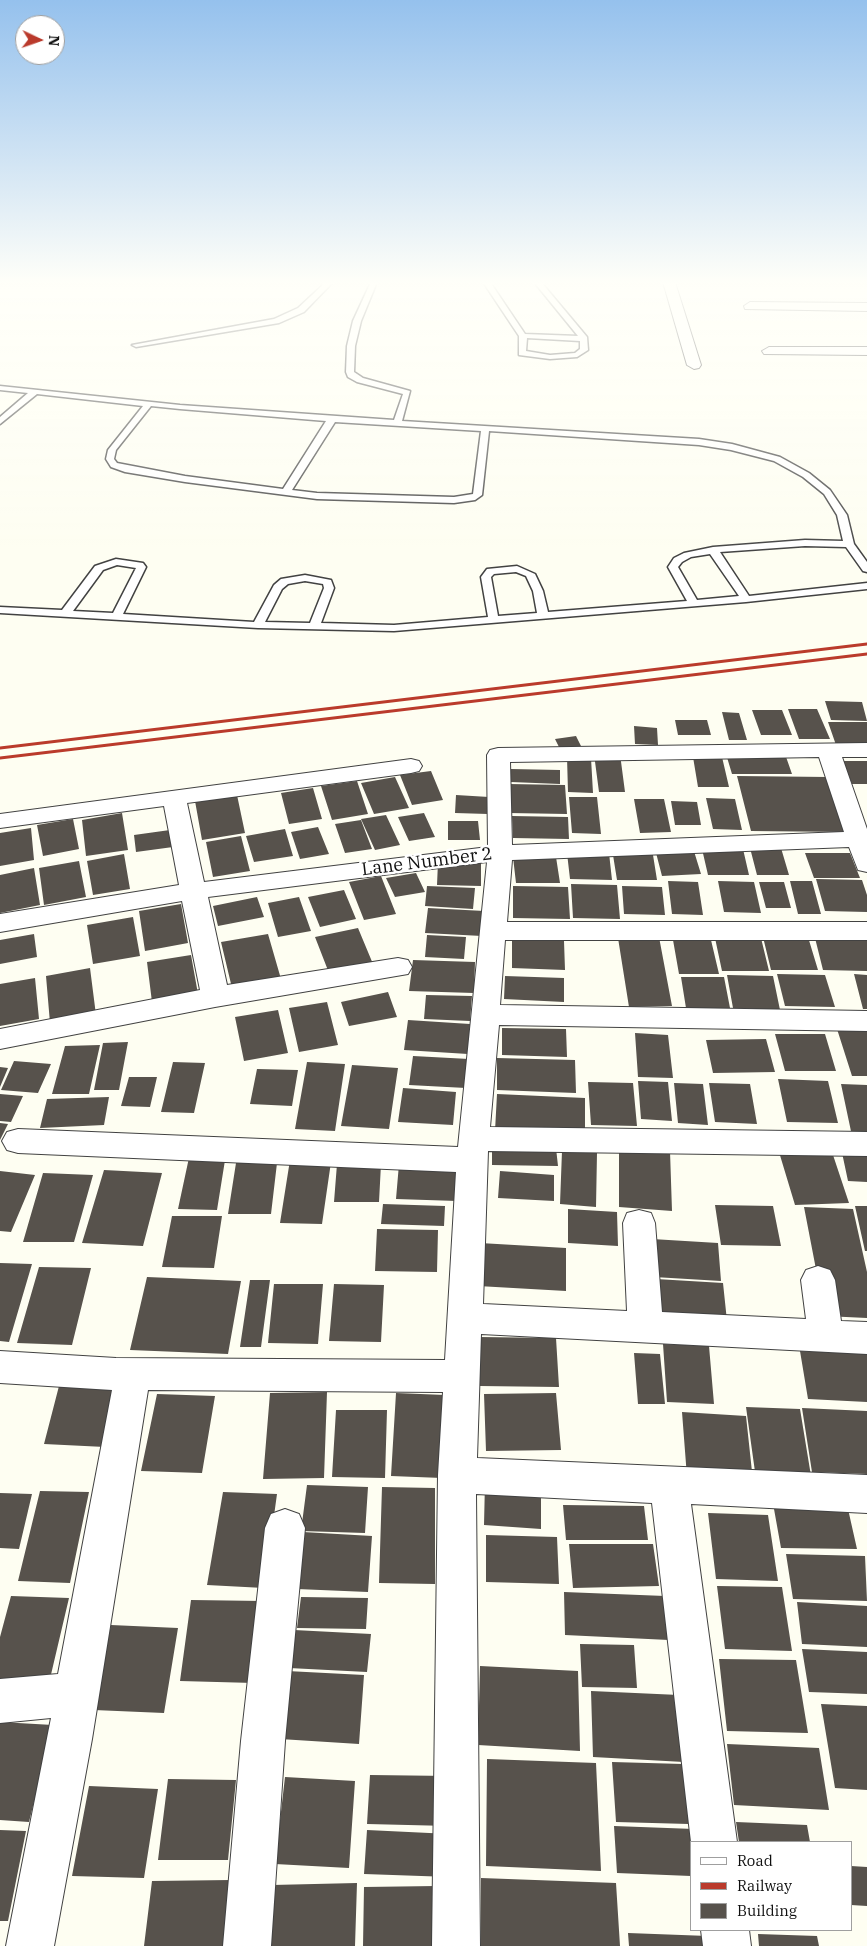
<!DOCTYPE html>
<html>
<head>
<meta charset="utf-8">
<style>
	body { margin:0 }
	#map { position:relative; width:867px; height:1946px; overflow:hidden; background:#fefef2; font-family:"IBM Plex Serif",serif }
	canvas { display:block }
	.legend { position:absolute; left:690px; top:1841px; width:162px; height:90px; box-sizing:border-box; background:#fff; border:1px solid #9f9f9f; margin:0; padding:6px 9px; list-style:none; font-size:15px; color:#0f0f0f }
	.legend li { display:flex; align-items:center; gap:10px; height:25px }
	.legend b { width:25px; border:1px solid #9f9f9f }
	.north { position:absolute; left:15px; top:15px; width:50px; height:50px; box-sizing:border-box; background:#fff; border:1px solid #9f9f9f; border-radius:50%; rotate:93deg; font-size:14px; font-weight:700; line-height:20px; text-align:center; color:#0f0f0f }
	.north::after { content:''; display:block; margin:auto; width:18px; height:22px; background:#ba3a2c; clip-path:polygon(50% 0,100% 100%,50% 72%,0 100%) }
</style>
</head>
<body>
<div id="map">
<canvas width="867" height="1946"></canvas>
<ul class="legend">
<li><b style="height:6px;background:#fff"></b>Road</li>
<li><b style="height:6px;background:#ba3a2c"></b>Railway</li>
<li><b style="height:14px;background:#57524c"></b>Building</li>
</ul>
<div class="north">N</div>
</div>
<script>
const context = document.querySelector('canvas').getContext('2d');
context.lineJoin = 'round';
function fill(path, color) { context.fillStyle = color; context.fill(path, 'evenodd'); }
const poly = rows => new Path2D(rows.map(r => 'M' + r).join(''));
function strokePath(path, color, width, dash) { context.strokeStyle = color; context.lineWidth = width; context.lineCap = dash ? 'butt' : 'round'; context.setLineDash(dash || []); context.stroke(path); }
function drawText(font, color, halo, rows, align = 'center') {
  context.font = font + ' "IBM Plex Serif",serif'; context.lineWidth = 5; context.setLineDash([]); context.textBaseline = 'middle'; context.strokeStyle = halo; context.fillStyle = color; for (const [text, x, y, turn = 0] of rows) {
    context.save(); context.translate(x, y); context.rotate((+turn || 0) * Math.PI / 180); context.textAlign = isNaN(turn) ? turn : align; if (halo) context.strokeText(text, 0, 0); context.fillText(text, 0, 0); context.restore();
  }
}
fill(poly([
	[825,701,862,702,867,721,831,720],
	[788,709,817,709,830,739,799,739],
	[752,710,782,710,792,735,761,735],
	[722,712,739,713,747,740,729,740],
	[675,720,707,720,711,735,678,735],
	[828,722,867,722,867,745,836,745],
	[634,726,657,728,658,745,635,744],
	[576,736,581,746,560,749,555,739],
	[594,754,620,754,625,792,599,792],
	[726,754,785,754,792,774,732,774],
	[567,757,591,758,593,793,568,792],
	[693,757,722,757,729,787,698,787],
	[843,761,867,761,867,784,852,784],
	[511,769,560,770,560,784,511,782],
	[431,771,443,800,412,805,400,775],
	[737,776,828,777,847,832,751,831],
	[395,777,409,808,374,814,361,783],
	[357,781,368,814,332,820,321,786],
	[509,784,565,785,567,814,509,813],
	[313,788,322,819,289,824,281,793],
	[237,795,245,833,202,840,195,801],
	[456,795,489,797,488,814,455,813],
	[569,797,597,797,601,834,572,833],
	[706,798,735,799,742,830,713,829],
	[634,799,664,799,671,832,640,833],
	[671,801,697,802,701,825,675,825],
	[122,813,128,850,86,856,82,820],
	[424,813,435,837,409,841,398,817],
	[386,815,400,845,375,850,361,819],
	[512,816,568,817,569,839,513,838],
	[73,819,79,849,43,856,37,825],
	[361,820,372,849,345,853,335,824],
	[448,821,478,821,480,840,448,840],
	[318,827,329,854,300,859,291,832],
	[31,828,34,860,0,866,0,833],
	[285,829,293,856,254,862,246,836],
	[170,830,173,847,136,852,134,835],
	[241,836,250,871,213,877,206,842],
	[693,848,701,874,662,876,655,849],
	[750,848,781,848,789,875,757,875],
	[702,849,743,849,749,875,708,875],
	[567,853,609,853,612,880,570,879],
	[805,853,850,853,860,878,814,878],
	[124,854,130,889,93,895,87,861],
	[613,855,653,855,657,880,617,880],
	[513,857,556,857,560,883,516,883],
	[79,861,86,897,44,905,39,868],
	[438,862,481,863,481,886,437,885],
	[34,868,40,905,0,913,0,875],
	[416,873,425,892,395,897,386,878],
	[381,876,396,914,364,920,349,882],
	[816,879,862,880,867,895,867,912,825,911],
	[668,881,698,882,703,915,672,914],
	[718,881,754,882,761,913,724,912],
	[790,881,812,881,821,914,798,914],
	[759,882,784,882,791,908,766,908],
	[571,884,617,885,620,919,573,918],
	[427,886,475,888,473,909,425,906],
	[513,886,568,887,570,919,513,918],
	[622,886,662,887,665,915,624,914],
	[344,890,356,919,320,927,308,897],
	[257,897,264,917,218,926,213,906],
	[299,897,311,931,278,937,268,903],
	[181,904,188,943,145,951,139,911],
	[428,908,484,911,482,936,425,933],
	[133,917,140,956,93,964,87,925],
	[358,928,373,964,329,973,315,937],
	[34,934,37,957,0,964,0,940],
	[268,934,281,979,232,988,221,942],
	[427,935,466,937,464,959,425,957],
	[659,937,672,1006,629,1007,618,938],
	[763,937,808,937,818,970,771,970],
	[715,938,761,938,769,971,722,971],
	[815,938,867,938,867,971,823,970],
	[512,940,564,941,565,970,512,968],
	[673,940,711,940,719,974,679,974],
	[191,955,198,994,152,1002,147,962],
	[413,960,475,962,474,993,409,991],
	[90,968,96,1015,50,1023,46,976],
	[777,974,825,975,835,1007,785,1006],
	[854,974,867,975,867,1009,863,1009],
	[727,975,773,976,780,1010,733,1008],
	[505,976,564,978,564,1002,504,999],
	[681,977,724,977,730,1008,686,1008],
	[35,978,39,1019,0,1026,0,984],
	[388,992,397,1017,349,1026,341,1002],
	[426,995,472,996,470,1021,424,1019],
	[327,1002,338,1045,299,1052,289,1008],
	[278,1010,288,1053,244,1061,235,1017],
	[408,1020,470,1024,468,1054,404,1050],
	[502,1028,566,1029,567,1057,502,1055],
	[837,1029,867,1029,867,1076,852,1076],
	[635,1033,668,1035,673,1078,638,1077],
	[775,1034,825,1034,836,1071,785,1071],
	[766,1039,775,1072,713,1073,706,1040],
	[128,1042,119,1090,94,1090,103,1043],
	[100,1045,89,1094,52,1094,65,1046],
	[413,1056,469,1059,466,1088,409,1085],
	[497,1058,575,1060,576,1093,497,1090],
	[14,1061,51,1064,38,1093,1,1090],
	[173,1062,205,1063,194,1113,161,1112],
	[307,1062,345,1064,335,1131,295,1129],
	[352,1065,398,1068,389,1129,341,1126],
	[0,1067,8,1068,0,1087],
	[257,1069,298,1070,292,1106,250,1104],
	[129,1077,157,1077,150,1107,121,1106],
	[778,1079,828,1081,838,1123,787,1122],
	[638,1081,668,1082,672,1121,641,1119],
	[588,1082,633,1083,637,1126,591,1125],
	[674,1083,703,1084,708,1125,678,1123],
	[709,1083,750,1084,757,1124,715,1122],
	[841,1084,867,1085,867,1137,852,1136],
	[403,1088,456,1092,453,1125,398,1122],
	[0,1094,23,1096,11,1122,0,1121],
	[497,1094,585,1098,585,1136,495,1131],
	[109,1097,104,1125,40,1128,47,1099],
	[0,1123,8,1124,0,1140],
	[492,1147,556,1148,558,1166,492,1165],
	[619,1147,670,1151,672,1211,619,1207],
	[841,1148,867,1149,867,1182,848,1181],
	[831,1149,849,1203,795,1205,779,1152],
	[562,1151,597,1153,596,1207,560,1204],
	[190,1153,226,1154,217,1210,178,1209],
	[290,1160,331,1162,322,1224,280,1223],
	[236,1163,277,1163,271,1214,228,1214],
	[337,1164,381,1164,379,1202,334,1202],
	[399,1164,459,1167,457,1201,396,1199],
	[104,1170,162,1173,143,1246,82,1243],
	[0,1171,35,1175,11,1232,0,1231],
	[500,1171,554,1175,554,1201,498,1198],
	[43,1173,93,1175,74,1242,23,1242],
	[383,1204,445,1206,444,1226,381,1224],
	[715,1205,773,1206,781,1246,721,1245],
	[855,1206,867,1206,867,1251,865,1251],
	[804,1207,853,1209,867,1272,867,1318,825,1316],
	[568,1209,617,1212,618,1246,568,1243],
	[172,1216,222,1216,214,1268,162,1267],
	[377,1229,438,1230,437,1272,375,1271],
	[652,1239,718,1243,721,1281,654,1277],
	[480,1243,566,1248,566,1291,478,1286],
	[0,1263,32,1264,9,1342,0,1341],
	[39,1267,91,1268,72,1345,17,1343],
	[147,1277,241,1281,228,1354,130,1350],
	[656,1279,723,1283,727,1321,658,1317],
	[250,1280,270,1280,261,1347,240,1347],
	[274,1284,323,1284,318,1344,268,1343],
	[334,1284,384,1285,381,1342,329,1341],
	[479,1337,556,1338,559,1387,480,1386],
	[663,1344,709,1346,714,1404,667,1402],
	[800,1351,867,1354,867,1402,808,1399],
	[634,1353,660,1354,665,1404,638,1404],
	[59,1386,118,1389,105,1447,44,1444],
	[327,1392,324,1478,263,1479,270,1393],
	[396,1393,445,1395,442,1478,391,1476],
	[556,1393,561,1450,486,1451,484,1394],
	[157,1394,215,1396,202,1473,141,1471],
	[746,1407,800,1409,812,1482,756,1479],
	[802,1408,867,1411,867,1474,812,1472],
	[336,1410,387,1410,385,1478,332,1477],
	[682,1412,746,1416,753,1481,687,1477],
	[485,1482,541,1485,541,1529,484,1525],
	[307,1485,368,1487,365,1533,301,1531],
	[382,1487,435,1488,435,1584,379,1583],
	[40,1491,89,1492,70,1583,18,1581],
	[223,1492,277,1494,264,1588,207,1585],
	[0,1493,32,1494,19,1549,0,1548],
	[563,1505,644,1506,648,1540,566,1540],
	[774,1509,848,1509,857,1549,781,1548],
	[708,1513,768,1515,778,1581,716,1579],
	[303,1532,372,1536,368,1592,297,1589],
	[486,1535,557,1537,559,1584,486,1582],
	[569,1544,653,1544,659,1586,573,1588],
	[786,1554,865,1556,867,1601,793,1599],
	[717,1586,782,1587,792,1651,725,1649],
	[564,1592,665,1596,669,1640,565,1635],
	[11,1596,69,1598,49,1683,0,1681,0,1637],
	[301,1597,368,1598,366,1629,297,1628],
	[191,1600,262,1601,254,1683,180,1681],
	[797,1602,867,1606,867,1647,802,1644],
	[111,1625,178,1628,164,1713,94,1710],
	[294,1630,371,1634,367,1672,289,1668],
	[580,1644,634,1645,637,1688,582,1687],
	[802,1649,867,1652,867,1694,809,1692],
	[719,1659,796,1660,808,1733,727,1731],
	[480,1666,578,1671,580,1751,478,1745],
	[287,1671,364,1675,359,1744,280,1739],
	[591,1691,679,1695,684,1762,593,1757],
	[821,1704,867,1706,867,1790,835,1788],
	[0,1722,53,1725,29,1822,0,1820],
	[727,1744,819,1748,829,1810,734,1805],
	[487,1759,596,1763,601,1871,486,1866],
	[612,1762,683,1764,689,1824,616,1822],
	[370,1775,450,1776,449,1826,367,1824],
	[285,1777,355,1781,349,1868,275,1864],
	[168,1779,236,1780,228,1860,158,1860],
	[89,1786,158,1789,144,1878,72,1876],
	[736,1822,807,1825,810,1842,739,1842],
	[614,1826,694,1829,695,1842,691,1842,691,1876,617,1873],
	[0,1830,26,1831,8,1921,0,1921],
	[367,1830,450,1834,450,1877,364,1874],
	[851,1866,867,1867,867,1906,851,1905],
	[481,1878,616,1883,620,1946,481,1946],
	[231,1880,225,1946,144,1946,152,1881],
	[357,1883,355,1946,269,1946,272,1885],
	[436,1886,437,1946,363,1946,364,1887],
	[628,1933,708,1936,709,1946,629,1946],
	[758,1934,817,1936,819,1946,759,1946]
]), '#57524c');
const service = poly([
	[326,282,333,282,304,312,279,323,136,347,132,345,274,319,298,308,326,282],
	[371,282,377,282,361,321,355,346,354,372,363,378,410,391,402,421,699,439,732,444,780,457,809,473,830,490,847,515,854,544,867,562,867,572,863,571,846,547,805,546,720,552,749,596,867,583,867,589,746,602,394,631,258,628,0,613,0,607,62,610,95,566,116,559,143,563,146,567,123,614,254,622,274,585,281,579,305,575,331,580,334,588,321,623,394,625,488,617,481,577,487,569,517,566,535,574,543,591,548,612,687,601,668,567,674,558,684,553,713,547,805,540,843,541,837,515,824,494,803,477,774,461,731,450,699,445,489,431,482,495,475,500,454,503,317,499,185,482,125,472,111,467,106,459,108,450,143,406,37,394,0,424,0,417,28,393,0,390,0,386,180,405,394,420,403,394,357,382,348,377,346,372,347,346,353,321,371,282],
	[151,406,180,409,326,421,283,489,185,476,117,463,114,459,116,450,151,406],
	[335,422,481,431,473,494,454,497,317,493,292,490,335,422],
	[710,554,739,596,697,600,678,567,682,562,691,557,710,554],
	[117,565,136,568,113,613,73,611,103,570,117,565],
	[516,572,526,576,533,591,537,613,498,616,491,577,494,574,516,572],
	[305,581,323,584,324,588,310,623,265,622,282,589,288,584,305,581],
	[483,282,490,282,525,334,578,336,534,282,541,282,587,337,588,350,577,357,550,359,519,355,519,336,483,282],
	[527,338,580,341,580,349,575,353,550,355,526,351,527,338]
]);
const minor = poly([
	[663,282,675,282,701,365,699,368,694,369,687,365,663,282],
	[750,302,867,303,867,311,745,309,744,306,750,302],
	[769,347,867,347,867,355,764,354,762,351,769,347],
	[867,743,867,757,842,757,867,829,867,872,858,870,849,847,512,860,507,922,867,922,867,940,505,940,500,1005,867,1011,867,1031,499,1025,490,1127,867,1132,867,1156,488,1151,483,1304,627,1311,623,1223,627,1213,639,1210,651,1213,655,1223,662,1312,806,1319,801,1280,806,1270,818,1266,830,1270,835,1280,841,1321,867,1322,867,1354,481,1334,477,1458,867,1475,867,1513,691,1504,737,1842,691,1842,652,1503,476,1494,480,1946,432,1946,438,1475,443,1392,148,1390,92,1739,54,1946,6,1946,51,1718,0,1723,0,1679,58,1674,112,1390,0,1383,0,1351,116,1358,445,1360,456,1172,18,1153,7,1150,2,1141,7,1132,18,1129,458,1147,487,862,208,897,227,985,398,958,408,960,412,967,408,974,215,1007,0,1049,0,1029,200,990,182,901,0,932,0,914,179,885,164,806,0,828,0,814,411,759,419,761,422,766,419,771,411,773,187,803,204,882,488,847,487,755,490,750,498,748,867,743],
	[819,757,844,832,512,845,510,762,819,757],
	[285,1509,299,1514,305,1528,285,1741,271,1946,223,1946,241,1741,265,1528,271,1514,285,1509],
	[701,1930,749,1930,751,1946,703,1946,701,1930]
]);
strokePath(service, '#424242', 3);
strokePath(minor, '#424242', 2);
fill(service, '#fff');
fill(minor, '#fff');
strokePath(poly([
	[0,748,867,644],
	[0,758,867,654]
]), '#ba3a2c', 3);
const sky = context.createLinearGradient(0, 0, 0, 555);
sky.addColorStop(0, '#95c1ed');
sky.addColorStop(0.51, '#fffff9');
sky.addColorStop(1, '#fffff900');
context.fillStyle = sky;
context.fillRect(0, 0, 867, 555);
drawText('18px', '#0f0f0f', '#fff', [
	["Lane Number 2",427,862,-7]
]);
</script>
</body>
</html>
